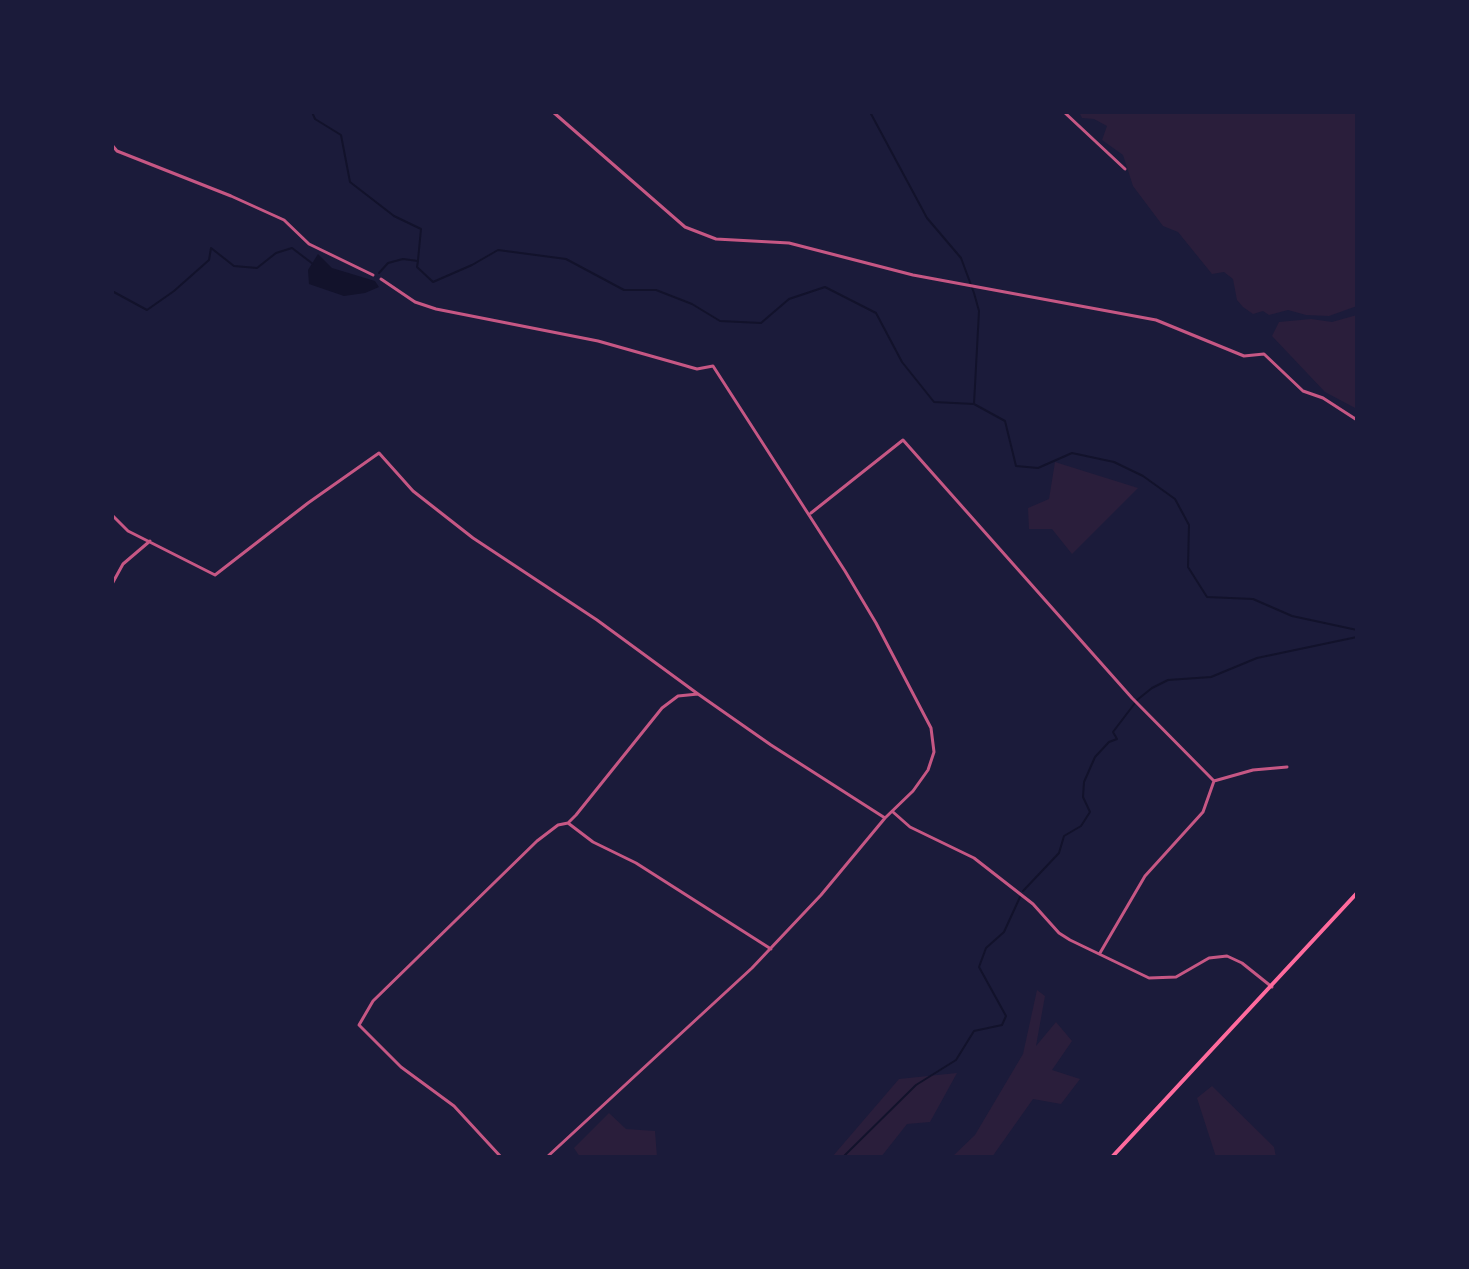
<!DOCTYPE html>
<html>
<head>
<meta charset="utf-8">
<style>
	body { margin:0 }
	#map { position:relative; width:1469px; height:1269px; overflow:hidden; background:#1b1b3a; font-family:Bitter,serif }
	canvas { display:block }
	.frame { position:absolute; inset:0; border:114px solid #1b1b3a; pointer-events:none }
</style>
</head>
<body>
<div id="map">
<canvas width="1469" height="1269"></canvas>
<div class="frame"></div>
</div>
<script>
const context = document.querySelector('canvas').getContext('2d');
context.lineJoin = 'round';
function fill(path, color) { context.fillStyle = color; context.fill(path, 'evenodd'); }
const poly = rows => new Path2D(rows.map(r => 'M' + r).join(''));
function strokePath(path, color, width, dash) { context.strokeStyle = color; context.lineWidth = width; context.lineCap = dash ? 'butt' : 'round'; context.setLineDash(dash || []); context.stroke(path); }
fill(poly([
	[1079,112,1357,112,1357,306,1329,316,1306,315,1288,310,1269,315,1263,311,1253,314,1243,307,1237,300,1233,279,1224,272,1212,274,1178,232,1163,226,1133,186,1123,155,1102,140,1107,126,1094,119,1082,118],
	[1357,315,1357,409,1325,392,1272,336,1279,322,1311,319,1332,322],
	[1055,462,1138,488,1072,554,1052,529,1029,529,1028,508,1049,499],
	[1037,990,1045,996,1036,1046,1056,1022,1072,1041,1052,1070,1080,1079,1061,1104,1033,1099,992,1157,952,1157,975,1135,1023,1054],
	[957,1073,930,1122,907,1124,881,1157,832,1157,899,1079],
	[1212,1086,1274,1147,1276,1157,1216,1157,1197,1098],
	[609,1113,626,1129,655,1131,657,1157,580,1157,574,1148]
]), '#2a1e3b');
fill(poly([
	[318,254,332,268,375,281,379,287,365,293,344,296,309,284,308,270]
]), '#12122b');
strokePath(poly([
	[312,112,315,119,341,135,350,182,394,216,421,229,418,260],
	[870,112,927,218,961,258,974,293,979,311,974,404],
	[379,273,388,263,403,259,418,261,417,267,433,282,472,265,498,250,566,259,624,290,656,290,692,304,720,321,761,323,789,299,825,287,876,313,902,362,934,402,974,404,1005,421,1016,466,1038,468,1072,453,1114,462,1143,476,1175,499,1189,525,1188,567,1207,597,1253,599,1292,616,1357,630],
	[112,291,147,310,174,291,209,260,211,248,234,266,257,268,276,253,292,248,313,264],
	[1137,700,1152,688,1168,680,1211,677,1257,658,1357,637],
	[1023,891,1059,853,1064,836,1081,826,1090,812,1083,797,1084,782,1095,757,1109,742,1117,739,1113,732,1135,703],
	[843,1157,916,1085,956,1060,974,1031,1002,1025,1006,1016,979,967,986,948,1004,932,1020,897]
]), '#12122b', 2);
strokePath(poly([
	[553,112,685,227,716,239,789,243,913,275,1156,320,1244,356,1264,354,1303,391,1323,398,1357,420],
	[1064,112,1125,169],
	[112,145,117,151,231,196,284,220,309,244,373,275],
	[381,279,415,302,436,309,598,341,697,369,713,366,845,571,876,623,931,728,934,752,928,770,913,791,885,818,821,895,752,968,547,1157],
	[811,513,903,440,1132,698,1214,781,1203,812,1145,876,1100,953],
	[112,515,128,531,215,575,308,503,379,453,413,491,473,538,597,620,698,694,771,745,885,818],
	[112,584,123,564,150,541],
	[1214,781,1253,770,1287,767],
	[893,812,910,827,974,858,1033,904,1059,933,1070,940,1149,978,1176,977,1209,958,1227,956,1242,963,1272,987],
	[568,823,593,842,636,863,771,949],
	[501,1157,454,1106,401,1067,359,1025,373,1001,537,841,558,825,568,823,576,815,662,708,678,696,698,694]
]), '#c65784', 3);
strokePath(poly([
	[1112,1157,1357,893]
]), '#ff6b9d', 4);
</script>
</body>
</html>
